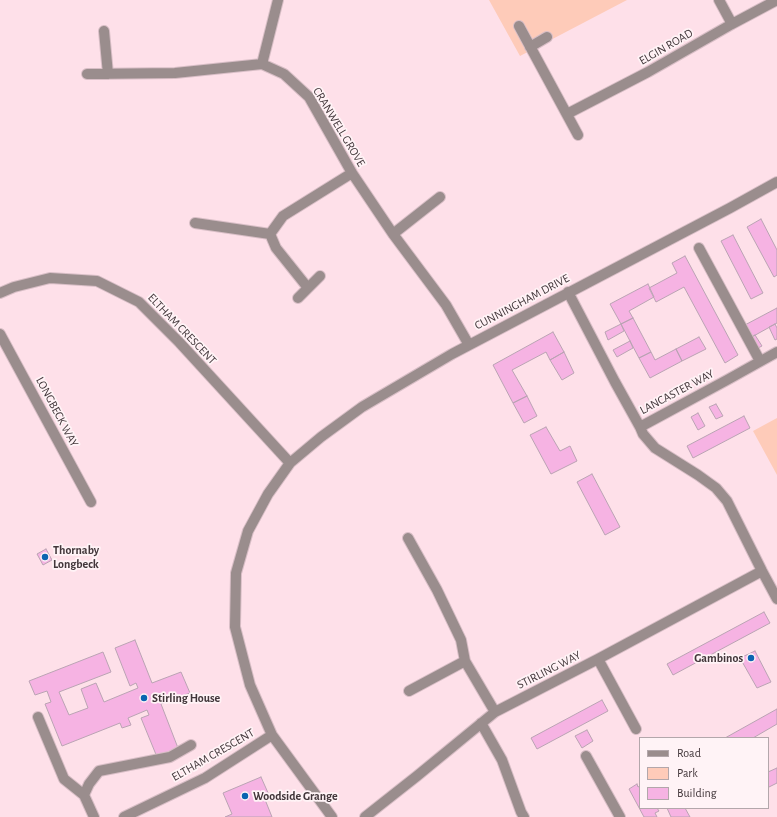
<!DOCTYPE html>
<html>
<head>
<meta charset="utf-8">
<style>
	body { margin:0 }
	#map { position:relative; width:777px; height:817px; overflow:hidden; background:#fee0e9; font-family:"Alegreya Sans",sans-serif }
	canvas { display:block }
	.legend { position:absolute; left:639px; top:737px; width:130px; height:72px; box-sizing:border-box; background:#fff3f6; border:1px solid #b3a7ab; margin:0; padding:5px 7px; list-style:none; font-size:12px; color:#42363a }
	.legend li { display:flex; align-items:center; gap:8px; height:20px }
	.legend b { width:20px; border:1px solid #b3a7ab }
</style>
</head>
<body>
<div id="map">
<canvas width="777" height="817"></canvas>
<ul class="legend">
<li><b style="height:5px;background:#9a8d8d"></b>Road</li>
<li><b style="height:11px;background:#fecbb9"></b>Park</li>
<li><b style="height:11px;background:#f6b3e3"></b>Building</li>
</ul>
</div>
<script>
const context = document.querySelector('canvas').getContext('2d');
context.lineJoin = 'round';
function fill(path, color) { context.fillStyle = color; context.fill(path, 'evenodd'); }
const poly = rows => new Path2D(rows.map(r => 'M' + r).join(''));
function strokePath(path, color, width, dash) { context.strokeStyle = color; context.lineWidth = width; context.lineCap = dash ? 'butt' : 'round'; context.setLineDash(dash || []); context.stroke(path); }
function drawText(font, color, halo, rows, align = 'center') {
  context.font = font + ' "Alegreya Sans",sans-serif'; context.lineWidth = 3.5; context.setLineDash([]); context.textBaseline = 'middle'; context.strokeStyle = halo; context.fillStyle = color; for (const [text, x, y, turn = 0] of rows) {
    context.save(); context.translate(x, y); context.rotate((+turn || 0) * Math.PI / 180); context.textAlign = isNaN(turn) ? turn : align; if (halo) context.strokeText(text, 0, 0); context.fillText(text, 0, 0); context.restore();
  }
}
fill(poly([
	[489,0,627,0,520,56],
	[777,418,777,475,753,431]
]), '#fecbb9');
const building = poly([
	[761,219,777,250,777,275,774,277,747,227,761,219],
	[733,235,763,293,751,299,721,241,733,235],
	[685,256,738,355,725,363,684,287,656,302,649,288,677,273,672,263,685,256],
	[648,284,654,297,629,311,633,318,621,324,610,304,648,284],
	[777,308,777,323,750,338,743,326,777,308],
	[633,318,651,352,639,358,621,324,633,318],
	[621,324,624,331,608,340,605,332,621,324],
	[775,324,777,328,777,339,775,340,769,327,775,324],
	[553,332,564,352,550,360,546,352,512,370,527,396,513,403,493,365,553,332],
	[755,335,762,346,756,349,750,338,755,335],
	[699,337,706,349,682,361,676,349,699,337],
	[630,341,633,348,617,357,613,350,630,341],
	[676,349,682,361,650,378,639,358,651,352,655,360,676,349],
	[564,352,574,373,562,380,550,360,564,352],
	[527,396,537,416,524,423,513,403,527,396],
	[716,404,723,416,716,419,709,407,716,404],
	[698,413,705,426,698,430,691,417,698,413],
	[744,416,750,428,693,458,687,446,744,416],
	[546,427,560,451,570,446,577,461,551,474,530,435,546,427],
	[592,474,620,527,605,535,577,482,592,474],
	[46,549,52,560,43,565,37,554,46,549],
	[764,612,770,623,673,675,667,664,764,612],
	[135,640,152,683,181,672,190,693,161,704,178,748,157,757,141,718,149,715,147,710,128,718,131,725,122,728,120,723,62,746,45,704,51,702,47,691,35,695,29,681,103,652,111,672,59,692,69,715,88,708,81,689,96,683,104,702,138,688,136,683,130,686,115,648,135,640],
	[755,651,771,682,757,688,740,658,755,651],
	[602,700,608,711,537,749,531,738,602,700],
	[777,709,777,724,753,738,725,738,777,709],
	[587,730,593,741,582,748,575,736,587,730],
	[777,768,777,783,769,787,768,786,768,772,777,768],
	[261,777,269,795,264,797,272,817,225,817,232,814,223,793,261,777],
	[637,784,638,787,640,786,640,808,657,808,659,811,655,813,657,817,644,817,629,789,637,784],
	[667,808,685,808,690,817,671,817,667,808]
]);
fill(building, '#f6b3e3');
strokePath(building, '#baa3b3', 1);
const minor = poly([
	[719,0,732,24],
	[519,26,578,135],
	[104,31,108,74],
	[530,47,547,37],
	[262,64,278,0],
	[87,74,175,73,262,64,284,74,309,97,352,173,393,234,446,305,469,345],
	[567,114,648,72,732,24,777,0],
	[195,223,270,234],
	[393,234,440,197],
	[699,248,760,361],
	[308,288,276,248,270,234,283,216,352,173],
	[568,292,615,382,640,427],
	[0,293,14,287,50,278,97,281,139,302,179,342,290,463],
	[298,298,320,276],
	[0,334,91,502],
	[777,352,727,380,640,427,643,434,655,448,698,475,716,488,727,501,762,571,777,599],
	[408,538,437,590,461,640,465,661,495,712],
	[598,659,636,729],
	[409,691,465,661],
	[38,717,64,779,84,795,94,817],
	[481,723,502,760,521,812,524,817],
	[586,756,620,817],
	[84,795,89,784,99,771,170,757,191,745],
	[124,817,205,778,272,735],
	[332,817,272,735,250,685,235,627,236,573,248,531,268,494,290,463,321,437,362,407,452,354,730,208,777,182],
	[365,817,417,776,495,712,598,659,762,571]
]);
strokePath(minor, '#d8bec6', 12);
strokePath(minor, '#9a8d8d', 10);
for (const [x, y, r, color] of [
	[45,557,4,"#0a64b1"],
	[751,658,4,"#0a64b1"],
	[144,698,4,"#0a64b1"],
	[245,796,4,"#0a64b1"]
]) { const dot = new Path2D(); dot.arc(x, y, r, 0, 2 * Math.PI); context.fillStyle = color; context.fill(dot); strokePath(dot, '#fff3f6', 1.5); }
drawText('12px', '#42363a', '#fff3f6', [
	["ELGIN ROAD",666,47,-30],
	["CRANWELL GROVE",339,127,59],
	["CUNNINGHAM DRIVE",522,302,-28],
	["ELTHAM CRESCENT",182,329,46],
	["LANCASTER WAY",677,392,-28],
	["LONGBECK WAY",57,412,62],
	["STIRLING WAY",549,670,-27],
	["ELTHAM CRESCENT",213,755,-30]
]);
drawText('bold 12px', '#42363a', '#fff3f6', [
	["Thornaby",53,550],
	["Longbeck",53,564],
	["Gambinos",743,658,"right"],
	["Stirling House",152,698],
	["Woodside Grange",253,796]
], 'left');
</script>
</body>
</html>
